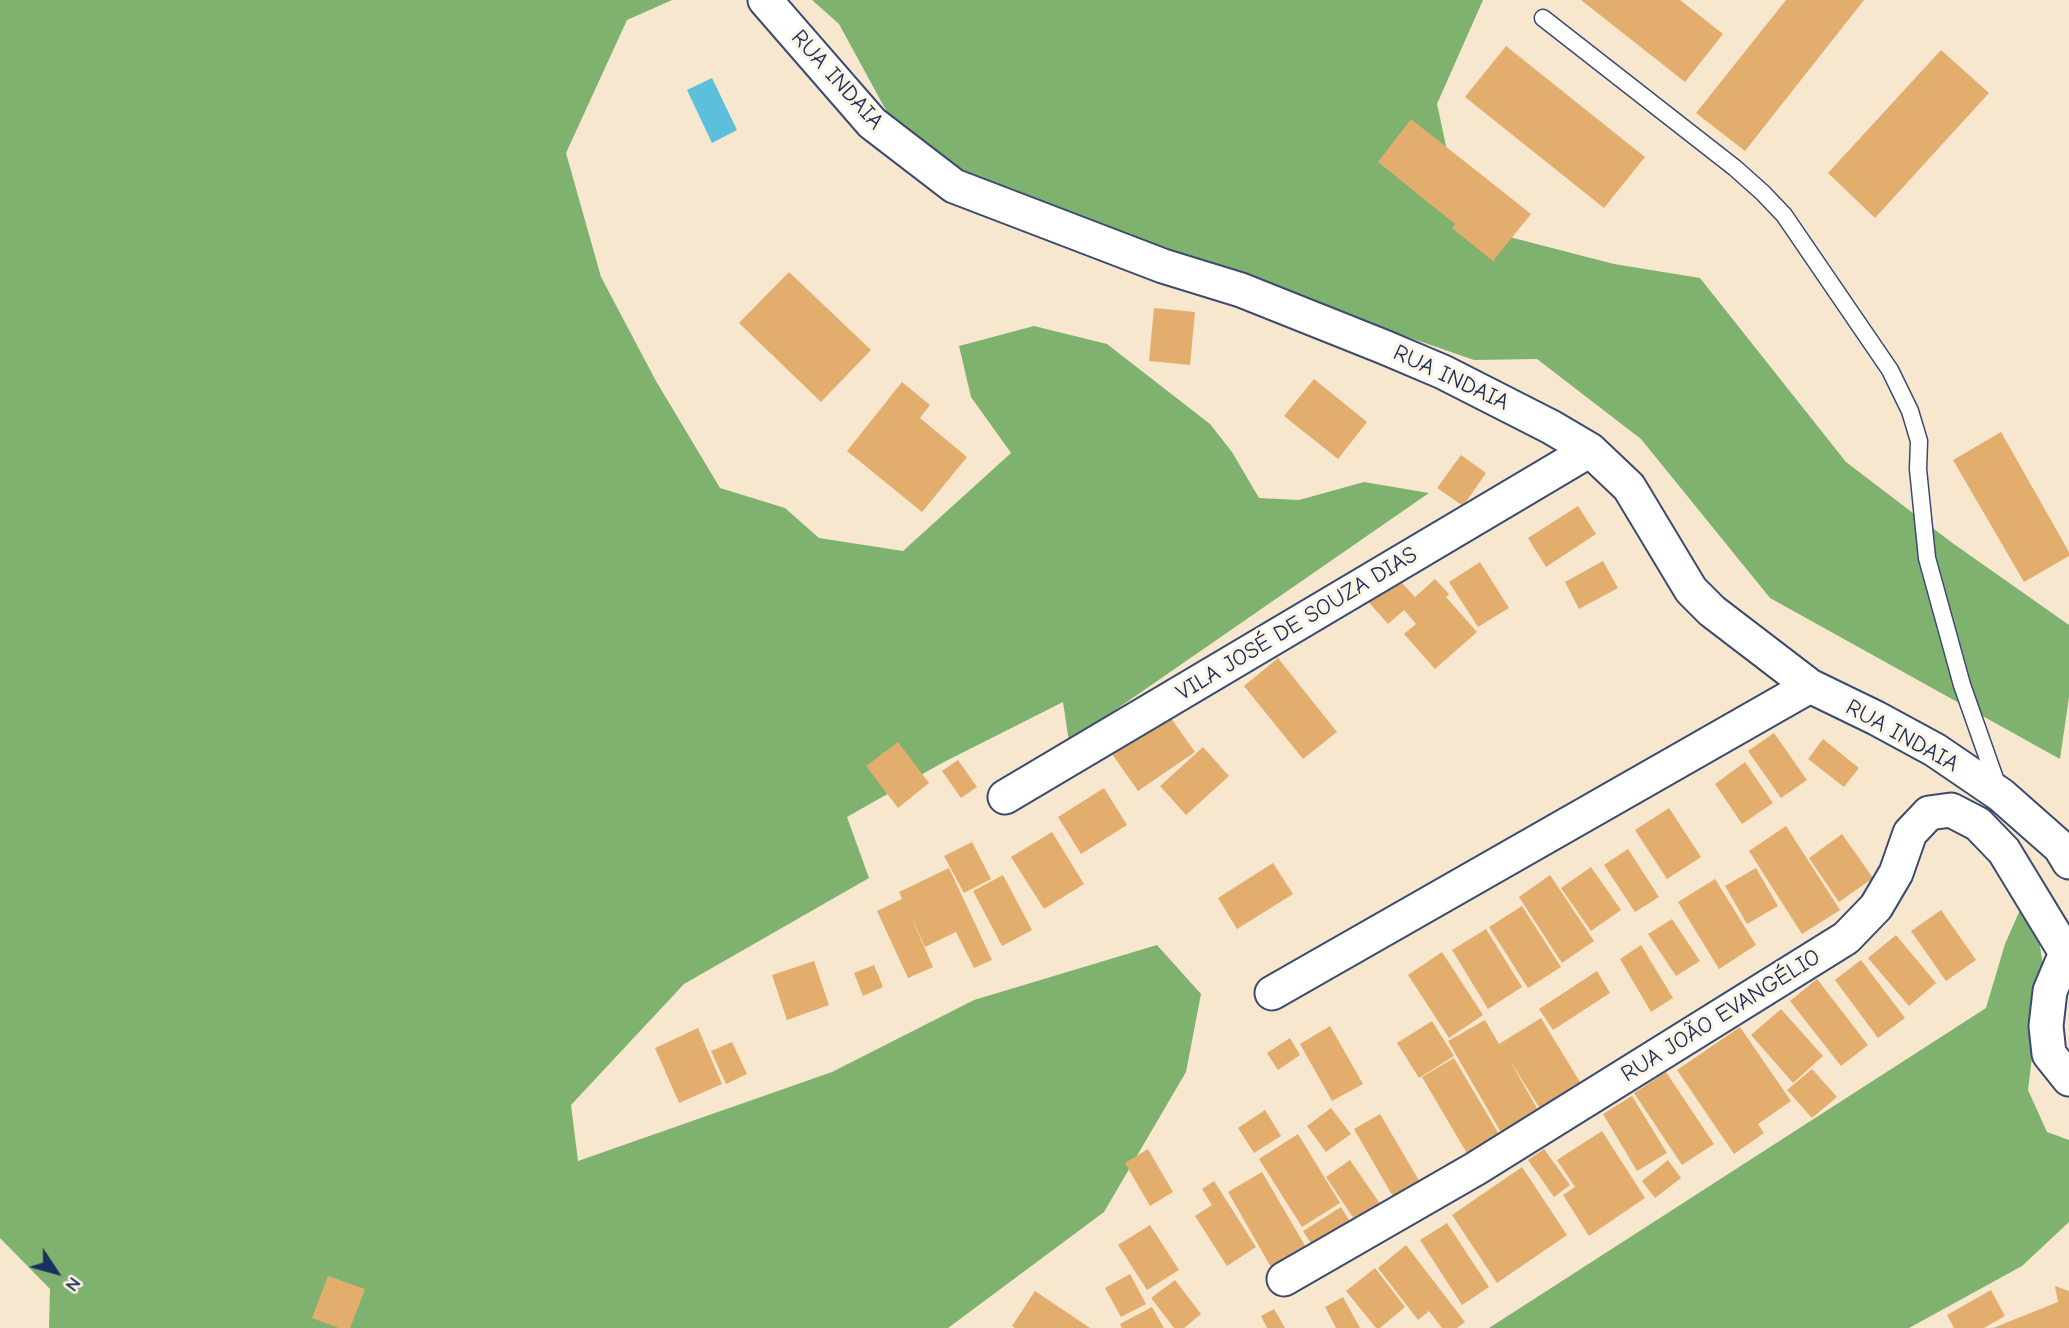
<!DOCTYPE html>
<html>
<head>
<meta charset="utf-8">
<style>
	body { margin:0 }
	#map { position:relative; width:2069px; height:1328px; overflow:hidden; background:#f7e7cf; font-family:"Comic Neue",sans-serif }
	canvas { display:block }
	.north { position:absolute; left:21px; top:1237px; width:70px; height:70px; -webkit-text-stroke:5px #fcf5e5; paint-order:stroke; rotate:126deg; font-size:19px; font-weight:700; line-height:28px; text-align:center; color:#1b2f5e }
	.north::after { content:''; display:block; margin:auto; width:24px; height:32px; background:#1b2f5e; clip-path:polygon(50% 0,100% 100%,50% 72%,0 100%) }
</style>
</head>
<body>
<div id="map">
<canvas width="2069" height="1328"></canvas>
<div class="north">N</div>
</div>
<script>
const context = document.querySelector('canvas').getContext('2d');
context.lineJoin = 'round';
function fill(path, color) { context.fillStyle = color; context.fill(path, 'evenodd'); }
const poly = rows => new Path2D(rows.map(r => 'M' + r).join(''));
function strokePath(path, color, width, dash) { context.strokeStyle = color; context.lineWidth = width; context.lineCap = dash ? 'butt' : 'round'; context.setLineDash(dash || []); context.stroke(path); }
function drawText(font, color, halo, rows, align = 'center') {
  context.font = font + ' "Comic Neue",sans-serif'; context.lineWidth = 6; context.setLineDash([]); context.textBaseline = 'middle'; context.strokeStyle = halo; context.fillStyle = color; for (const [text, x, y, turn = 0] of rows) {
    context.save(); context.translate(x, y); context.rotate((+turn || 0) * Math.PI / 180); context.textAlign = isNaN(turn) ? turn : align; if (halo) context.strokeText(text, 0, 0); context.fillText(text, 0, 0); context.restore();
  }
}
fill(poly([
	[0,0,672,0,627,20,566,153,601,277,656,381,720,488,785,508,819,538,903,551,1011,453,971,397,959,346,1034,326,1107,344,1210,424,1232,452,1259,498,1299,500,1364,482,1429,493,1069,742,1063,702,942,763,847,817,869,878,684,984,571,1105,578,1161,832,1072,974,1000,1157,945,1201,994,1186,1072,1104,1212,948,1328,49,1328,50,1289,0,1238],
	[812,0,1483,0,1437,104,1463,225,1614,264,1700,278,1846,462,1951,542,2069,625,2069,697,2060,759,1770,598,1641,439,1537,359,1474,360,1105,232,942,172,894,125,839,24],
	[2020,910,2038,934,2043,965,2028,1090,2047,1132,2069,1140,2069,1222,2022,1266,1909,1328,1489,1328,1986,1008,2005,944]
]), '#7fb26e');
fill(poly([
	[712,78,737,130,712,143,687,90]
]), '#5cbfdb');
fill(poly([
	[1581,0,1680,0,1723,34,1685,82],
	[1786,0,1864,0,1745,151,1696,113],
	[1506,46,1645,157,1604,208,1465,97],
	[1941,50,1989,93,1875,218,1828,173],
	[1411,119,1531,214,1493,261,1452,228,1455,224,1378,162],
	[789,272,871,350,821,402,739,323],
	[1154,308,1195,312,1190,365,1149,361],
	[1314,379,1367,422,1338,459,1284,416],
	[902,382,930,405,920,418,967,457,922,512,847,451],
	[2001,432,2069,552,2069,556,2024,582,1953,460],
	[1461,455,1486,473,1463,506,1437,488],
	[1578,506,1596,534,1546,567,1528,538],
	[1603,561,1618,588,1579,609,1565,582],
	[1480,562,1509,608,1478,627,1449,582],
	[1392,572,1415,597,1435,579,1449,594,1446,597,1477,632,1435,669,1404,634,1416,624,1404,610,1388,624,1364,597],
	[1278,658,1337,732,1303,759,1244,686],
	[1168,714,1195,752,1138,791,1112,754],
	[1774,733,1807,780,1781,798,1748,751],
	[1823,739,1859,768,1844,787,1808,759],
	[898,742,929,783,898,808,866,766],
	[1203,747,1229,776,1186,815,1160,786],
	[958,760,977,787,961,798,942,771],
	[1745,762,1773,803,1742,824,1715,784],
	[1104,788,1127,825,1081,854,1058,817],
	[1669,808,1701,857,1667,879,1635,830],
	[1786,826,1840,910,1802,934,1749,851],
	[1052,832,1084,884,1044,909,1011,857],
	[1842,834,1873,878,1839,902,1809,858],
	[972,842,991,879,964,893,944,856],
	[1628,849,1659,897,1635,912,1604,865],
	[1273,863,1293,894,1237,929,1218,898],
	[1591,867,1621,910,1591,931,1561,888],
	[949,868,992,960,974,968,956,932,925,947,908,910,933,967,908,978,877,911,902,899,899,892],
	[1756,868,1778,906,1747,924,1725,886],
	[1003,875,1032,930,1002,946,973,891],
	[1550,875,1594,941,1562,963,1519,897],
	[1715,879,1756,945,1719,969,1678,902],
	[1522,906,1561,967,1528,988,1489,927],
	[1941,910,1976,960,1946,981,1911,931],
	[1672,919,1700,961,1676,976,1648,934],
	[1486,929,1522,987,1488,1009,1452,950],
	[1896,935,1936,983,1909,1006,1868,958],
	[1641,945,1673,998,1651,1012,1620,959],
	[1442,952,1483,1015,1449,1038,1408,975],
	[1861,960,1905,1018,1878,1038,1835,980],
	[814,961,829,1005,787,1020,772,975],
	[874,965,883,987,863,996,854,973],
	[1597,971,1610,993,1553,1030,1539,1009],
	[1817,979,1868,1045,1841,1066,1790,1001],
	[1781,1009,1823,1056,1793,1083,1751,1035],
	[1541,1018,1583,1087,1542,1112,1509,1059,1539,1112,1502,1134,1448,1041,1485,1020,1499,1044],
	[1432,1021,1454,1056,1419,1078,1397,1043],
	[1330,1026,1363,1084,1332,1101,1300,1044],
	[1740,1027,1791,1101,1758,1124,1764,1133,1734,1154,1677,1070],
	[698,1028,722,1084,679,1103,655,1048],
	[1290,1038,1300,1055,1278,1070,1267,1053],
	[732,1042,747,1074,726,1084,711,1051],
	[1454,1058,1500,1136,1468,1155,1422,1077],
	[1812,1069,1837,1097,1812,1118,1787,1090],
	[1666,1072,1714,1144,1682,1165,1634,1093],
	[1632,1096,1667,1153,1637,1171,1603,1114],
	[1331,1108,1351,1134,1326,1152,1307,1126],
	[1265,1110,1281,1136,1254,1153,1238,1128],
	[1380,1114,1421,1184,1395,1200,1354,1129],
	[1602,1131,1645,1198,1589,1236,1563,1195,1575,1187,1557,1160],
	[1298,1134,1340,1203,1302,1227,1259,1159],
	[1148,1149,1173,1192,1150,1206,1125,1163],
	[1544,1149,1570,1185,1554,1197,1528,1160],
	[1350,1160,1381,1205,1356,1222,1326,1177],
	[1668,1160,1681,1178,1655,1198,1642,1181],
	[1522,1167,1567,1235,1497,1283,1452,1215],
	[1262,1172,1307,1249,1272,1269,1228,1192],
	[1214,1181,1256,1247,1227,1266,1195,1216,1212,1205,1202,1189],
	[1341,1207,1354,1228,1316,1251,1303,1231],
	[1447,1223,1489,1287,1462,1305,1420,1240],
	[1150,1225,1179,1270,1147,1290,1118,1245],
	[1406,1245,1465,1322,1457,1328,1442,1328,1429,1311,1418,1320,1378,1268],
	[1375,1268,1405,1307,1380,1328,1376,1328,1346,1291],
	[1130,1274,1146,1304,1121,1317,1105,1288],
	[328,1276,365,1289,350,1328,339,1328,312,1318],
	[1175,1280,1201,1314,1184,1328,1174,1328,1151,1298],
	[2055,1286,2069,1291,2069,1328,1993,1328,2058,1302],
	[1991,1290,2005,1316,1984,1328,1954,1328,1947,1315],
	[1035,1291,1090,1328,1015,1328,1012,1326],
	[1343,1297,1360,1328,1336,1328,1325,1307],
	[1152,1307,1164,1328,1122,1328,1120,1324],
	[1274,1309,1285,1328,1267,1328,1261,1316]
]), '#e3ae6d');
const service = poly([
	[1543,18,1735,168,1763,193,1784,215,1890,370,1910,411,1919,441,1918,469,1927,558,1962,685,1999,790]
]);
const minor = poly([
	[765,0,872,123,954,186,1163,266,1241,290,1384,347,1443,372,1551,427,1590,450,1629,487,1691,590,1712,611,1810,686,1876,718,1935,750,2001,795,2060,847,2069,862],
	[1005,797,1590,450],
	[2069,946,2050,991,2046,1026,2049,1054,2069,1079],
	[1272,993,1810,686],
	[1284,1279,1475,1169,1846,938,1876,907,1896,873,1910,833,1929,813,1951,810,1978,824,2004,851,2066,953]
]);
strokePath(service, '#3c4b6f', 19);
strokePath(minor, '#3c4b6f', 37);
strokePath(service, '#fff', 16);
strokePath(minor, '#fff', 33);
drawText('23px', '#1b2f5e', '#fcf5e5', [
	["RUA INDAIA",837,80,48],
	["RUA INDAIA",1451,378,25],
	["VILA JOSÉ DE SOUZA DIAS",1297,624,-31],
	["RUA INDAIA",1902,736,29],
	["RUA JOÃO EVANGÉLIO",1721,1016,-32]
]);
</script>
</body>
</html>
